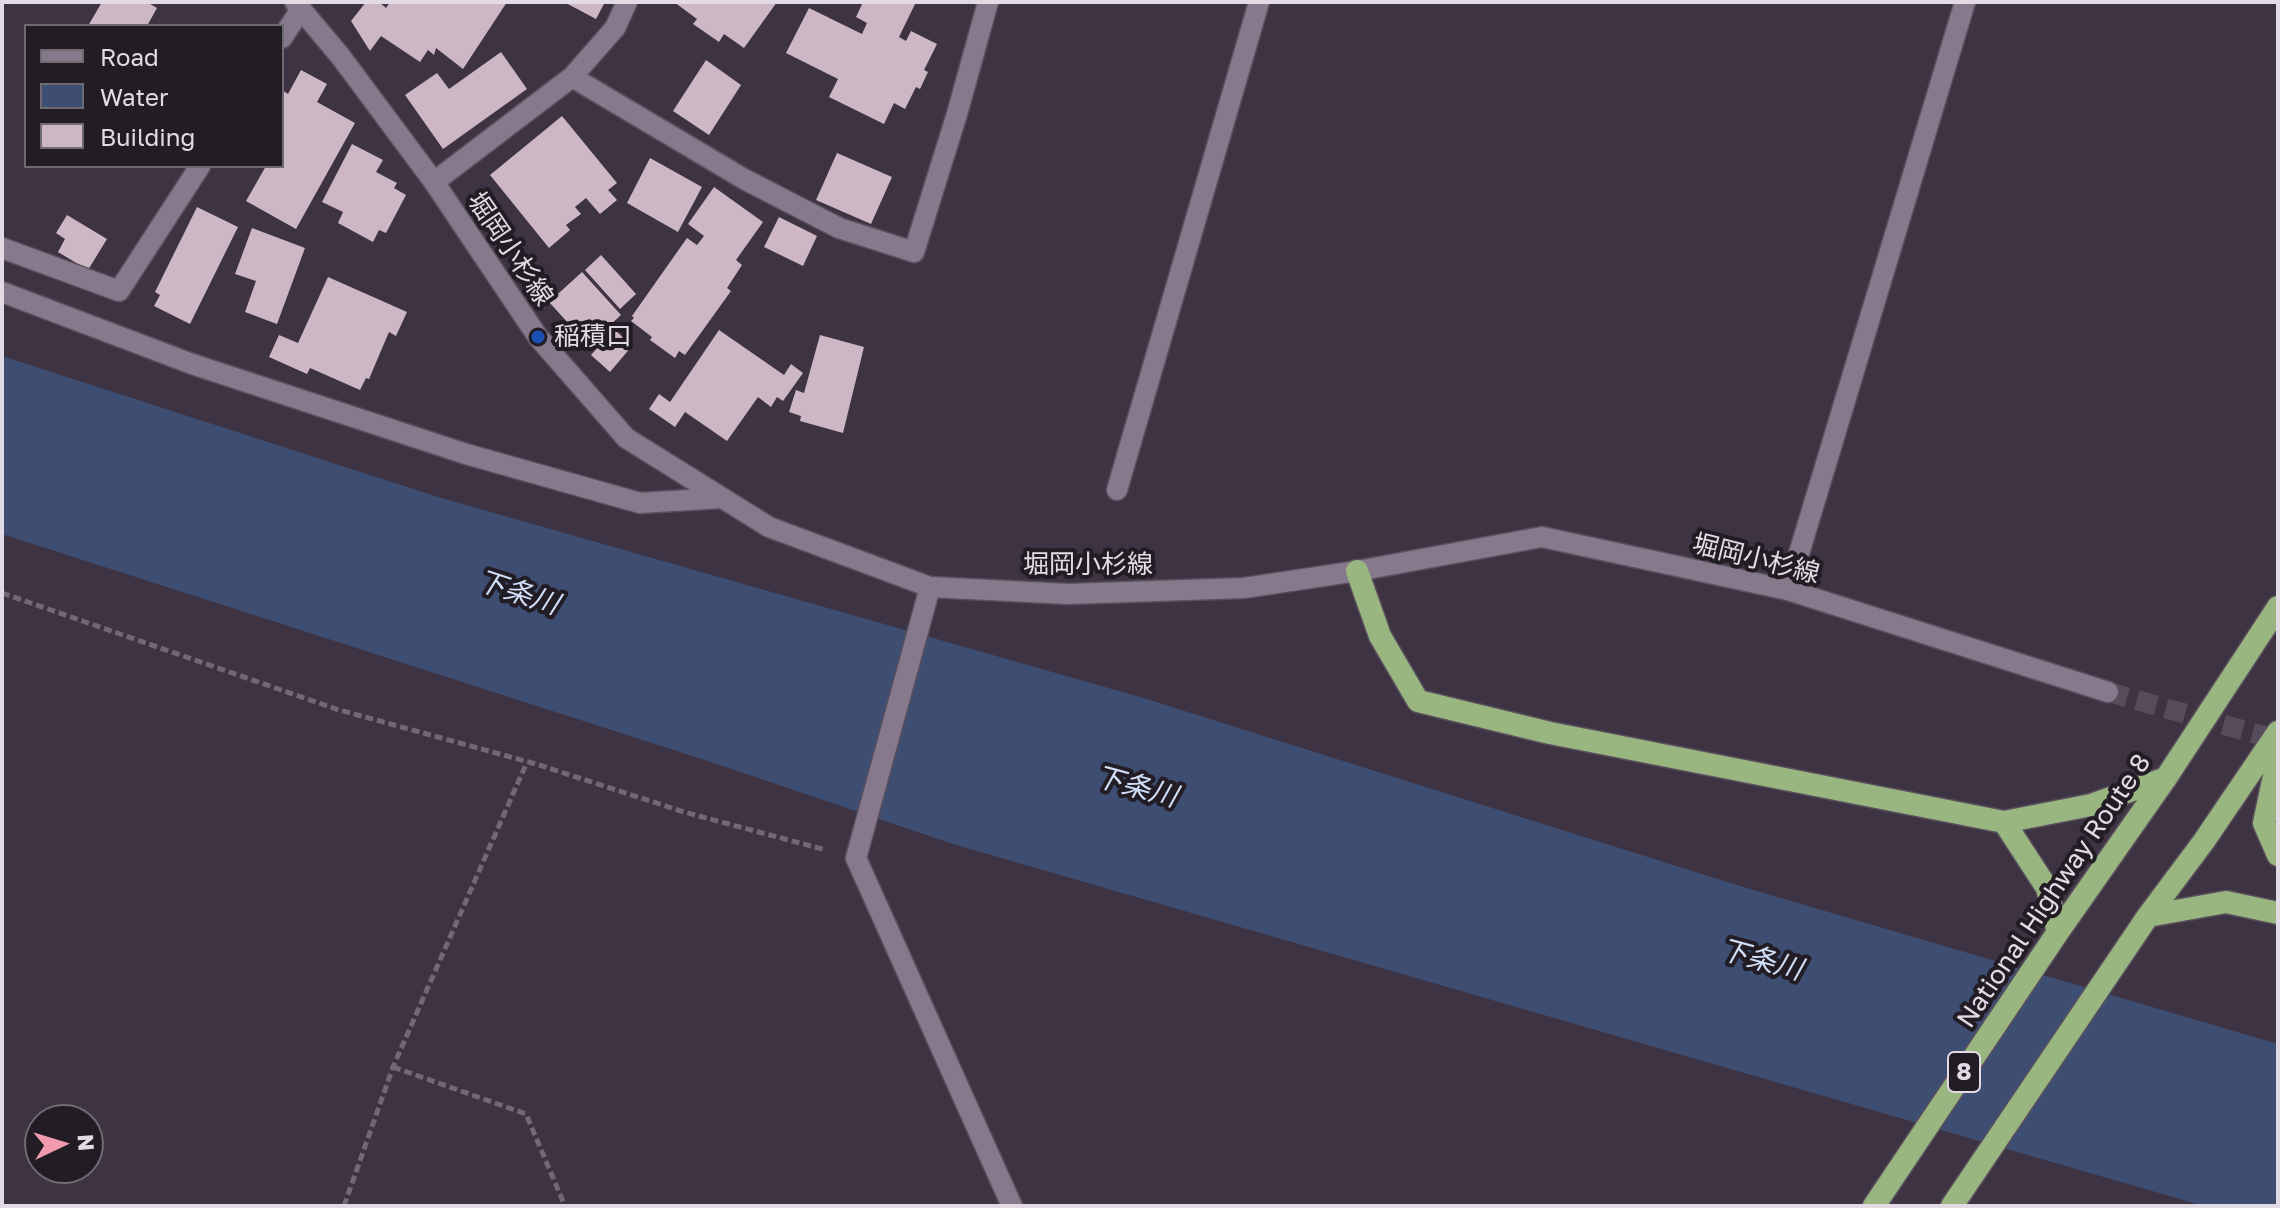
<!DOCTYPE html>
<html>
<head>
<meta charset="utf-8">
<style>
	body { margin:0 }
	#map { position:relative; width:2280px; height:1208px; overflow:hidden; background:#3e3343; font-family:"Golos Text",sans-serif }
	canvas { display:block }
	.frame { position:absolute; inset:0; border:4px solid #e2dae4; pointer-events:none }
	.legend { position:absolute; left:24px; top:24px; width:260px; height:144px; box-sizing:border-box; background:#221d24; border:2px solid #6f6971; margin:0; padding:10px 14px; list-style:none; font-size:24px; color:#e2dae4 }
	.legend li { display:flex; align-items:center; gap:16px; height:40px }
	.legend b { width:40px; border:2px solid #6f6971 }
	.north { position:absolute; left:24px; top:1104px; width:80px; height:80px; box-sizing:border-box; background:#221d24; border:2px solid #6f6971; border-radius:50%; rotate:86deg; font-size:22px; font-weight:700; line-height:32px; text-align:center; color:#e2dae4 }
	.north::after { content:''; display:block; margin:auto; width:28px; height:36px; background:#f29aad; clip-path:polygon(50% 0,100% 100%,50% 72%,0 100%) }
</style>
</head>
<body>
<div id="map">
<canvas width="2280" height="1208"></canvas>
<div class="frame"></div>
<ul class="legend">
<li><b style="height:10px;background:#87798c"></b>Road</li>
<li><b style="height:22px;background:#3d4e72"></b>Water</li>
<li><b style="height:22px;background:#cdb7c4"></b>Building</li>
</ul>
<div class="north">N</div>
</div>
<script>
const context = document.querySelector('canvas').getContext('2d');
context.lineJoin = 'round';
function fill(path, color) { context.fillStyle = color; context.fill(path, 'evenodd'); }
const poly = rows => new Path2D(rows.map(r => 'M' + r).join(''));
function strokePath(path, color, width, dash) { context.strokeStyle = color; context.lineWidth = width; context.lineCap = dash ? 'butt' : 'round'; context.setLineDash(dash || []); context.stroke(path); }
function drawText(font, color, halo, rows, align = 'center') {
  context.font = font + ' "Golos Text","Noto Sans JP",sans-serif'; context.lineWidth = 8; context.setLineDash([]); context.textBaseline = 'middle'; context.strokeStyle = halo; context.fillStyle = color; for (const [text, x, y, turn = 0] of rows) {
    context.save(); context.translate(x, y); context.rotate((+turn || 0) * Math.PI / 180); context.textAlign = isNaN(turn) ? turn : align; if (halo) context.strokeText(text, 0, 0); context.fillText(text, 0, 0); context.restore();
  }
}
fill(poly([
	[2,356,438,497,1140,697,1740,886,2278,1044,2278,1206,2204,1206,953,844,711,762,2,534]
]), '#3d4e72');
fill(poly([
	[102,2,147,2,157,8,147,26,88,26],
	[366,2,379,2,386,8,390,2,507,2,463,69,436,48,434,55,428,50,420,62,381,36,370,51,351,21],
	[564,2,605,2,596,19],
	[674,2,777,2,744,48,724,34,719,42,693,24,697,19],
	[863,2,916,2,899,37,906,41,911,31,937,44,924,70,928,72,920,89,916,87,905,109,894,103,884,124,829,97,838,79,786,53,809,8,862,34,867,23,856,17],
	[501,52,527,89,443,149,405,95,437,73,449,89],
	[706,60,741,85,709,135,673,111],
	[301,70,327,84,317,102,355,123,296,229,246,201,266,166,282,166,282,90,288,94],
	[562,116,617,183,608,190,617,200,600,214,586,198,575,207,581,214,566,225,570,230,549,248,490,175],
	[352,144,383,160,376,172,397,183,394,188,406,195,386,233,379,230,373,242,338,223,343,212,322,202],
	[837,153,892,177,871,224,816,200],
	[650,158,702,187,678,232,627,203],
	[714,187,763,222,736,260,742,265,727,288,731,291,685,355,679,351,675,358,650,340,652,337,631,321,634,318,632,316,687,238,697,245,704,236,688,224],
	[197,207,238,227,190,324,154,306,160,295,155,292],
	[67,215,107,239,88,270,58,252,65,239,56,233],
	[779,217,817,236,803,266,764,247],
	[252,228,305,248,277,324,245,312,256,281,235,274],
	[601,255,636,294,620,309,585,270],
	[582,272,621,315,588,345,549,302],
	[328,277,407,312,396,336,389,332,369,379,366,378,360,390,310,368,307,374,269,357,279,335,298,343],
	[614,329,632,346,610,372,591,355],
	[719,330,784,375,791,364,803,373,783,401,777,397,771,407,758,397,727,441,685,412,675,427,649,409,659,394,670,402],
	[820,335,864,347,843,433,800,421,801,416,789,412,796,390,804,393]
]), '#cdb7c4');
strokePath(poly([
	[2108,692,2278,740]
]), '#574c5b', 20, [20, 10]);
const service = poly([
	[1117,490,1259,2],
	[1788,590,1965,2]
]);
const minor = poly([
	[282,38,301,9],
	[572,77,744,179,839,228,914,252,957,114,988,2],
	[434,182,572,77,615,28,627,2],
	[2,248,119,291,200,166],
	[2,292,192,364,466,454,640,503,722,498],
	[930,587,856,858,1012,1206]
]);
const secondary = poly([
	[295,2,341,57,434,182,538,337,626,438,769,527,930,587,1068,594,1244,588,1357,571,1542,537,1788,590,2108,692]
]);
const trunk = poly([
	[1357,571,1380,636,1418,701,1550,733,2004,822,2091,805,2166,778],
	[2278,757,2264,823,2278,855],
	[2004,822,2047,888,2058,932],
	[2148,916,2226,902,2278,913],
	[1874,1206,2058,932,2166,778,2278,607],
	[1952,1206,2148,916,2204,841,2278,732]
]);
strokePath(service, '#5a505d', 23);
strokePath(minor, '#5a505d', 23);
strokePath(secondary, '#5a505d', 23);
strokePath(trunk, '#5a505d', 25);
strokePath(poly([
	[2,593,336,709,536,764,684,812,826,850],
	[393,1067,526,1114,565,1206],
	[344,1206,393,1067,527,762]
]), '#716776', 5, [8, 4]);
strokePath(service, '#87798c', 20);
strokePath(minor, '#87798c', 20);
strokePath(secondary, '#87798c', 20);
strokePath(trunk, '#9ab680', 22);
for (const [x, y, r, color] of [
	[538,337,8,"#1a4fb4"]
]) { const dot = new Path2D(); dot.arc(x, y, r, 0, 2 * Math.PI); context.fillStyle = color; context.fill(dot); strokePath(dot, '#221d24', 3); }
for (const [x, y, w] of [
	[1964,1072,32]
]) { const box = new Path2D(); box.roundRect(x - w / 2, y - 20, w, 40, 6); context.fillStyle = '#221d24'; context.fill(box); strokePath(box, '#e2dae4', 2); }
drawText('bold 24px', '#e2dae4', null, [
	["8",1964,1072]
]);
drawText('26px', '#e2dae4', '#221d24', [
	["堀岡小杉線",510,249,56],
	["堀岡小杉線",1756,559,14],
	["堀岡小杉線",1088,565],
	["National Highway Route 8",2054,891,-56]
]);
drawText('26px', '#e2dae4', '#221d24', [
	["稲積口",554,337]
], 'left');
drawText('italic 28px', '#d0ddf6', '#221d24', [
	["下条川",518,593,18],
	["下条川",1136,787,15],
	["下条川",1761,960,15]
]);
</script>
</body>
</html>
